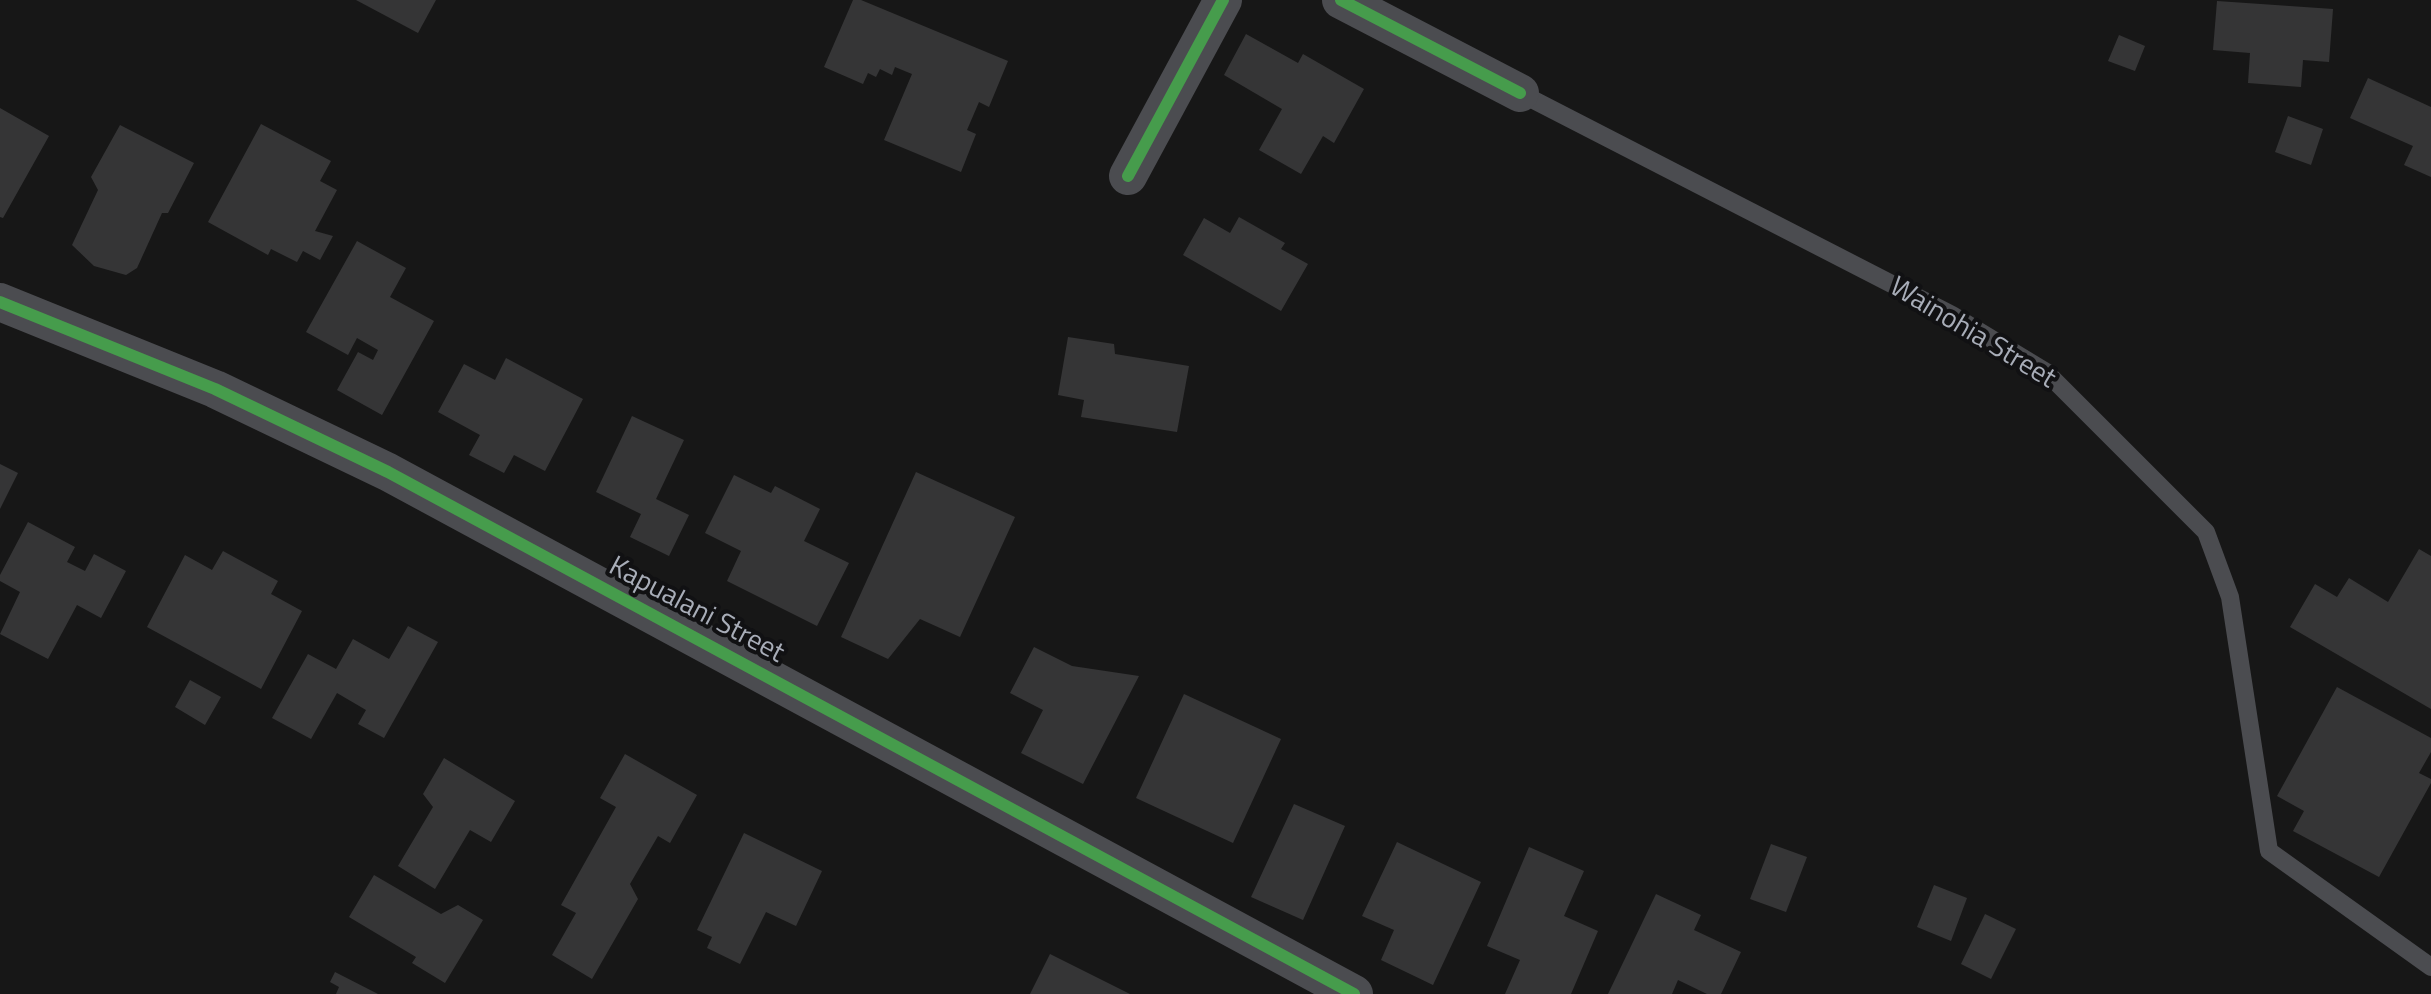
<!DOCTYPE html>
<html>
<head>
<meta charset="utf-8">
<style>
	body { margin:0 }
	canvas { display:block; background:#171717 }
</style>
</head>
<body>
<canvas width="2431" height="994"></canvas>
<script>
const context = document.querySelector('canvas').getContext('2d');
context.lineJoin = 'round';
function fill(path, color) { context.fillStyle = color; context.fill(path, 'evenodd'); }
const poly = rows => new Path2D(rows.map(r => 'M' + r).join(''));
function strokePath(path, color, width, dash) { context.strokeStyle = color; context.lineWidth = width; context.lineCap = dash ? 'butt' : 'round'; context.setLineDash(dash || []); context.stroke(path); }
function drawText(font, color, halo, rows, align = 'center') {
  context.font = font + ' "Titillium Web",sans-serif'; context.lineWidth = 8; context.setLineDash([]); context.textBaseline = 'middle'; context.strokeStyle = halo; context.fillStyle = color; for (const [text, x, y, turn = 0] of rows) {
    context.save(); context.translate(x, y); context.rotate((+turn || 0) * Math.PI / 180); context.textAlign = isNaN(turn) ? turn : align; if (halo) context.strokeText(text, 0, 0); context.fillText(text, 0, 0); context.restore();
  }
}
fill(poly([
	[356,0,436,0,418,33],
	[853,0,861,0,1008,61,989,107,979,102,967,130,976,134,961,172,884,140,912,74,895,67,892,75,880,69,876,77,868,73,863,84,824,67],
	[2217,1,2333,9,2329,62,2303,60,2301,87,2248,83,2250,53,2213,50],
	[1246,34,1298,63,1303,54,1364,89,1334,143,1323,136,1301,174,1259,150,1282,109,1224,75],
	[2119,35,2145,46,2135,71,2108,61],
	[2368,78,2431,107,2431,177,2404,165,2413,146,2350,118],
	[0,108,49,136,3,218,0,217],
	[2288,116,2323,129,2311,165,2275,152],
	[261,124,331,161,320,181,337,190,315,231,333,236,320,260,303,251,297,262,271,249,268,255,208,222],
	[120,125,194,163,168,213,162,213,137,268,126,275,94,266,72,245,98,190,91,177],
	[1239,217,1285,243,1281,249,1308,264,1281,311,1183,255,1204,218,1230,233],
	[357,241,406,268,390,297,434,321,382,415,337,390,358,352,373,360,378,350,357,338,348,355,306,332],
	[1068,337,1114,344,1115,354,1189,366,1177,432,1081,417,1084,400,1058,395],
	[506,358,583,399,545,471,514,455,504,473,469,455,480,435,438,412,464,364,495,380],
	[632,416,684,440,656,499,689,515,669,556,630,537,641,514,596,492],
	[0,464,18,473,0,509],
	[916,472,1015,517,960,637,920,619,888,659,841,637],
	[734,475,771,493,775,486,820,509,804,541,849,563,817,626,727,581,741,551,705,533],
	[28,522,75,547,67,562,85,571,94,554,126,571,101,618,77,605,48,659,0,634,20,592,0,581,0,575],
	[2419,549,2431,556,2431,709,2290,627,2315,584,2337,597,2349,578,2388,602],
	[223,551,278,581,271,594,302,611,261,689,147,627,185,555,212,570],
	[408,626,438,642,384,738,358,724,366,710,337,693,311,739,272,718,308,654,336,669,353,639,389,659],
	[1034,647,1072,666,1139,676,1083,784,1021,753,1043,710,1010,693],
	[190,680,221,697,205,725,175,707],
	[2337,687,2431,738,2431,752,2419,773,2431,779,2431,783,2379,877,2293,831,2304,811,2277,796],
	[1184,694,1281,739,1233,843,1136,798],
	[625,754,697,795,670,843,658,836,630,884,638,899,592,979,552,955,576,913,561,905,616,807,600,798],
	[444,758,515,801,491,842,470,830,435,889,398,866,433,807,423,794],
	[1294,804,1345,826,1303,920,1251,897],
	[744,833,822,871,796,926,766,912,740,964,707,948,712,937,697,930],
	[1397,842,1481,882,1433,985,1381,960,1394,930,1362,916],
	[1771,844,1807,857,1786,912,1750,899],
	[1529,847,1584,871,1564,916,1598,931,1571,994,1505,994,1520,960,1487,946],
	[374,875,441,914,458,905,483,920,445,983,412,963,416,957,349,917],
	[1934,885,1967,898,1951,941,1917,927],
	[1656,894,1701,915,1694,930,1741,952,1721,994,1707,994,1678,980,1672,994,1608,994],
	[1985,914,2016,929,1991,979,1961,964],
	[1050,954,1130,994,1030,994],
	[335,972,378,994,336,994,339,987,330,982]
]), '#353536');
strokePath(poly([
	[1520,93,1952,315,2046,372,2206,532,2230,597,2269,851,2431,967]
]), '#4b4c50', 18);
strokePath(poly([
	[1341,0,1520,93],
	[1128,176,1223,0],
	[0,302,215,389,388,472,1354,994]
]), '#4b4c50', 38);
strokePath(poly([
	[1341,0,1520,93],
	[1128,176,1223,0],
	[0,302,215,389,388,472,1354,994]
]), '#469c4c', 12);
drawText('28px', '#a8adb8', '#111113', [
	["Wainohia Street",1972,334,31],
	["Kapualani Street",696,611,28]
]);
</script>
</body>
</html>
